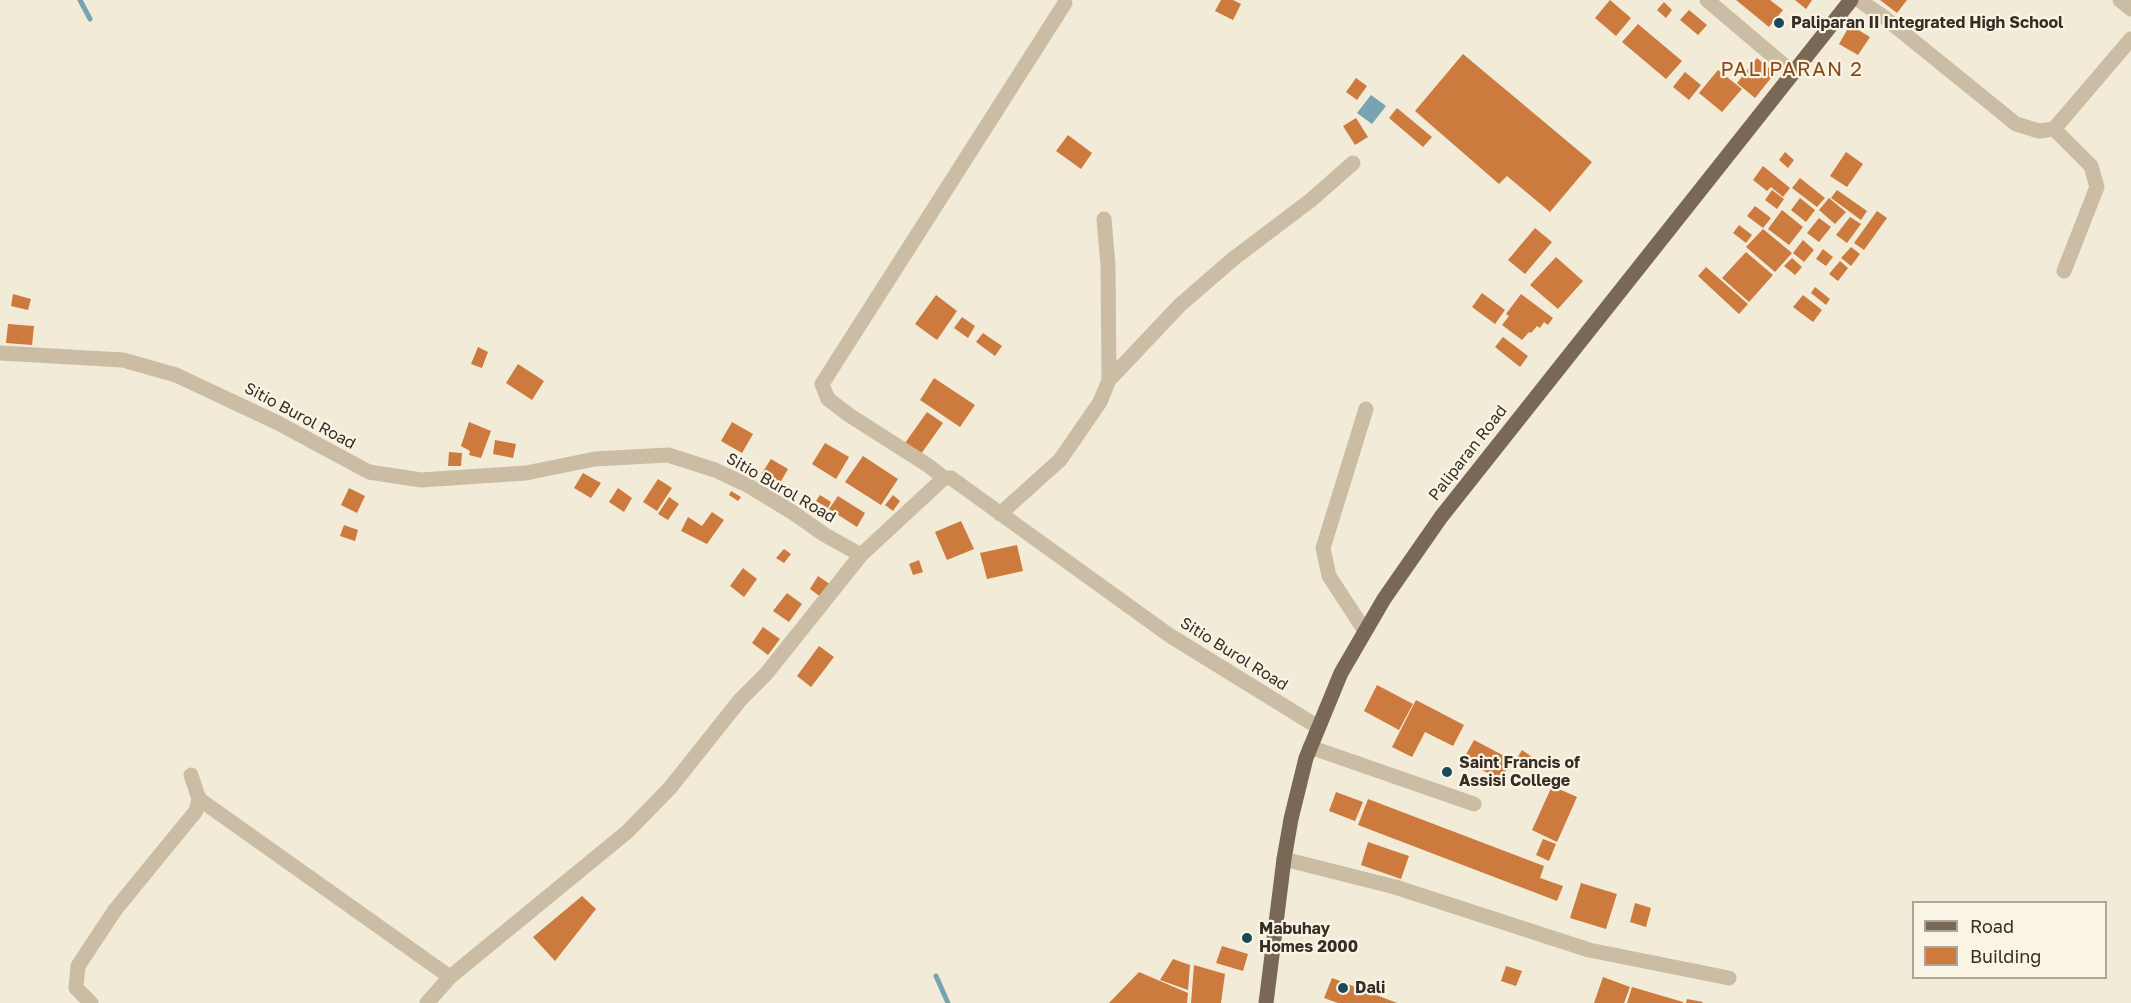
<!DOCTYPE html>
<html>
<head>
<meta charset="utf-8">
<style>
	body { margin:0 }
	#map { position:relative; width:2131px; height:1003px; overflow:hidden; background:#f2ebd8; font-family:"Golos Text",sans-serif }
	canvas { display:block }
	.legend { position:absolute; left:1912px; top:901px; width:195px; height:78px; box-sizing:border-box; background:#faf4e5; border:2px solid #aca599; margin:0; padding:8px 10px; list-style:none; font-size:18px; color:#362e26 }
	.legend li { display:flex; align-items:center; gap:12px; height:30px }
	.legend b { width:30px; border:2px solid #aca599 }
</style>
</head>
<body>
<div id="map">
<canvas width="2131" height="1003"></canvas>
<ul class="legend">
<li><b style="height:8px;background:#796856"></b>Road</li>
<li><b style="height:16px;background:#cc7a3d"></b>Building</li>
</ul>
</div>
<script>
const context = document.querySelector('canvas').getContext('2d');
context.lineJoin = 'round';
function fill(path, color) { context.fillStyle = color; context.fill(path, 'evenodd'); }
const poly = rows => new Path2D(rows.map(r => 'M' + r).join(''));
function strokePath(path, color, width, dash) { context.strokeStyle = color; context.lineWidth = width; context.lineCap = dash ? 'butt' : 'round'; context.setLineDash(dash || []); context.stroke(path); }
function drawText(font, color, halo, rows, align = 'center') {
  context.font = font + ' "Golos Text",sans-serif'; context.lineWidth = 4.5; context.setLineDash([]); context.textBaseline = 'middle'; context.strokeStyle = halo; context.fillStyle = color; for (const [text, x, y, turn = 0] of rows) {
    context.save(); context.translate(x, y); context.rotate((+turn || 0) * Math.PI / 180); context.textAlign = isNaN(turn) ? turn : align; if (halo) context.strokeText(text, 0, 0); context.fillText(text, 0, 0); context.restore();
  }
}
fill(poly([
	[1371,95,1386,106,1372,124,1357,113]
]), '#76a4b1');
strokePath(poly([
	[80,0,90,19],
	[936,976,948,1003]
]), '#76a4b1', 5);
fill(poly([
	[1221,0,1233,0,1241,4,1233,20,1215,11],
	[1610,0,1631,18,1616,36,1595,18],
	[1736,0,1770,0,1783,10,1769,27],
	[1795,0,1812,0,1806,9],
	[1880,0,1907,0,1897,13],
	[1664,2,1672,10,1666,18,1657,10],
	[1689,10,1707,25,1698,35,1680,20],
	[1638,24,1682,61,1666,79,1622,42],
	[1850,25,1870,37,1858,55,1839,44],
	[1463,54,1592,162,1550,212,1507,176,1499,184,1415,111],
	[1757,58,1775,73,1755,98,1737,83],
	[1718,70,1742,89,1722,112,1699,93],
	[1685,72,1701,85,1689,100,1673,87],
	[1356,78,1367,86,1357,100,1346,92],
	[1397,108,1432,137,1423,147,1389,118],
	[1356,118,1368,137,1355,145,1343,126],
	[1068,135,1092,153,1081,169,1056,151],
	[1785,152,1794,160,1788,168,1779,160],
	[1846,152,1863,164,1847,187,1830,176],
	[1763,166,1790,188,1783,197,1771,187,1767,191,1753,180],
	[1800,178,1825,198,1817,207,1792,188],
	[1772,190,1784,199,1777,209,1765,200],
	[1837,190,1867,211,1861,220,1831,198],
	[1800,198,1815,210,1806,222,1791,210],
	[1829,198,1846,212,1835,224,1819,210],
	[1755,206,1771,218,1763,228,1747,216],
	[1782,210,1803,227,1789,245,1768,229],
	[1877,211,1887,218,1864,250,1854,243],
	[1850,217,1861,224,1847,243,1836,235],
	[1819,218,1831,227,1819,242,1807,233],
	[1739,225,1752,235,1746,243,1733,233],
	[1535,228,1552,242,1525,274,1508,260],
	[1763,229,1792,253,1775,272,1746,247],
	[1803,240,1814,250,1804,262,1793,253],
	[1851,247,1860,254,1851,266,1841,258],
	[1823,249,1833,257,1826,266,1816,259],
	[1746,252,1773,275,1749,302,1722,278],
	[1556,257,1583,281,1558,309,1530,285],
	[1792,258,1802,267,1795,275,1784,266],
	[1840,261,1848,268,1838,281,1829,274],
	[1706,267,1748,304,1739,314,1698,276],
	[1815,287,1830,299,1826,305,1811,293],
	[1482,293,1505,310,1495,324,1472,307],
	[13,294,31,299,28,310,11,306],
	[1521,294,1553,318,1548,325,1544,322,1540,328,1537,326,1531,333,1529,332,1522,340,1502,325,1509,316,1506,314],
	[936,295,957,311,937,340,915,324],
	[1803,295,1822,310,1813,322,1793,307],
	[962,317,975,326,968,338,954,328],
	[8,324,34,326,32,345,6,343],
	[983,333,1002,346,995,356,976,342],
	[1503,337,1528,356,1520,367,1495,347],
	[478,347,488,352,482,368,471,364],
	[518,364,544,381,532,400,506,383],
	[934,378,975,405,960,427,920,400],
	[927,412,943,423,921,454,905,443],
	[469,422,491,431,481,458,469,455,470,451,461,446],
	[732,422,753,434,742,453,721,441],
	[495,440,516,444,513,458,493,454],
	[825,443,849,457,836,479,812,464],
	[449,452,462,453,461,466,448,466],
	[863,456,898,479,881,505,845,482],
	[771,459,788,469,780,483,762,473],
	[583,473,601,483,591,498,574,488],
	[658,479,672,488,657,511,643,502],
	[349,488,365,496,357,513,341,505],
	[618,488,632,498,624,512,609,502],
	[731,491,741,497,738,501,729,495],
	[820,495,831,502,828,508,816,501],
	[893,495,900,501,893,511,885,505],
	[838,496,865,513,857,527,829,509],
	[669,497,679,504,668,520,658,514],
	[712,512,724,520,707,544,681,531,688,517,702,526],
	[961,521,974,549,947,560,935,532],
	[344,525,358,530,355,541,340,536],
	[1017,545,1023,571,987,579,980,553],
	[784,549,791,554,784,563,776,558],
	[919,560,923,572,913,575,909,564],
	[743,568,757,579,744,597,730,586],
	[818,576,834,587,825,600,810,589],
	[787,593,802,604,789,622,773,611],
	[763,627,780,639,768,655,752,643],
	[819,646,834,657,811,687,797,676],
	[1377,685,1413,704,1399,730,1364,711],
	[1416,700,1464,725,1453,746,1425,732,1412,757,1392,747],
	[1474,740,1512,760,1501,780,1463,760],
	[1522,750,1532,757,1524,770,1514,763],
	[1552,786,1577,797,1557,842,1532,830],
	[1336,792,1363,802,1355,821,1329,811],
	[1368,799,1544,866,1540,878,1563,886,1557,901,1358,825],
	[1543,839,1556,844,1549,861,1536,855],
	[1368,842,1409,856,1401,879,1361,865],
	[1581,883,1617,894,1606,929,1570,918],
	[582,896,596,909,555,961,533,937],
	[1635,903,1651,908,1646,927,1630,922],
	[1222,946,1248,954,1243,971,1216,963],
	[1173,959,1190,965,1188,990,1160,980],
	[1194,965,1225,974,1221,1003,1191,1003],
	[1506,966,1522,971,1516,986,1501,981],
	[1139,972,1188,993,1187,1003,1109,1003],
	[1603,977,1630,987,1624,1003,1594,1003],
	[1332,978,1397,1003,1338,1003,1324,998],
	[1632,987,1683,1002,1683,1003,1627,1003],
	[1687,999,1703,1002,1702,1003,1686,1003]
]), '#cc7a3d');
strokePath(poly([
	[1707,0,1792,72],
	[1859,0,1885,18,2016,124,2039,131,2054,129,2091,166,2097,187,2064,271],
	[2120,0,2131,9],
	[2054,129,2131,39],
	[0,353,123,360,176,375,278,423,369,472,421,480,526,473,595,459,668,455,715,470,749,486,792,512,825,535,861,555],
	[1109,380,1180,305,1233,259,1311,200,1353,163],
	[944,478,929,466,849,415,828,399,822,384,1065,3],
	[1000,514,1060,460,1100,402,1109,380,1108,265,1104,219],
	[1365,631,1329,576,1323,548,1366,409],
	[1310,747,1474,804],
	[199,799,450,977],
	[1284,859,1395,887,1589,950,1729,978],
	[91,1003,76,988,78,966,115,910,196,811,199,799,191,775],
	[427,1003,450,977,627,832,670,788,740,700,766,674,861,555,944,478,951,478,958,483,1169,635,1318,727]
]), '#cbbda4', 15);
strokePath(poly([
	[1266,1003,1284,859,1291,819,1306,758,1341,673,1384,599,1441,517,1851,0]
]), '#796856', 15);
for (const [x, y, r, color] of [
	[1779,23,6,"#1a4a59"],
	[1447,772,6,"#1a4a59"],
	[1247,938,6,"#1a4a59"],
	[1343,988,6,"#1a4a59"]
]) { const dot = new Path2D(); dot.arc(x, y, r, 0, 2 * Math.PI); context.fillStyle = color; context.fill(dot); strokePath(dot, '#faf4e5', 2); }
drawText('bold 16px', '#362e26', '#faf4e5', [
	["Paliparan II Integrated High School",1791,23],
	["Saint Francis of",1459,763],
	["Assisi College",1459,781],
	["Mabuhay",1259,929],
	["Homes 2000",1259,947],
	["Dali",1355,988]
], 'left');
drawText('16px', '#362e26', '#faf4e5', [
	["Sitio Burol Road",300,416,28],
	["Paliparan Road",1468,453,-52],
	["Sitio Burol Road",781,488,30],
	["Sitio Burol Road",1234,654,32]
]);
context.letterSpacing = '1.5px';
drawText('20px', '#89491b', '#faf4e5', [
	["PALIPARAN 2",1792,70]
]);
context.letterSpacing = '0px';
</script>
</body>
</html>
